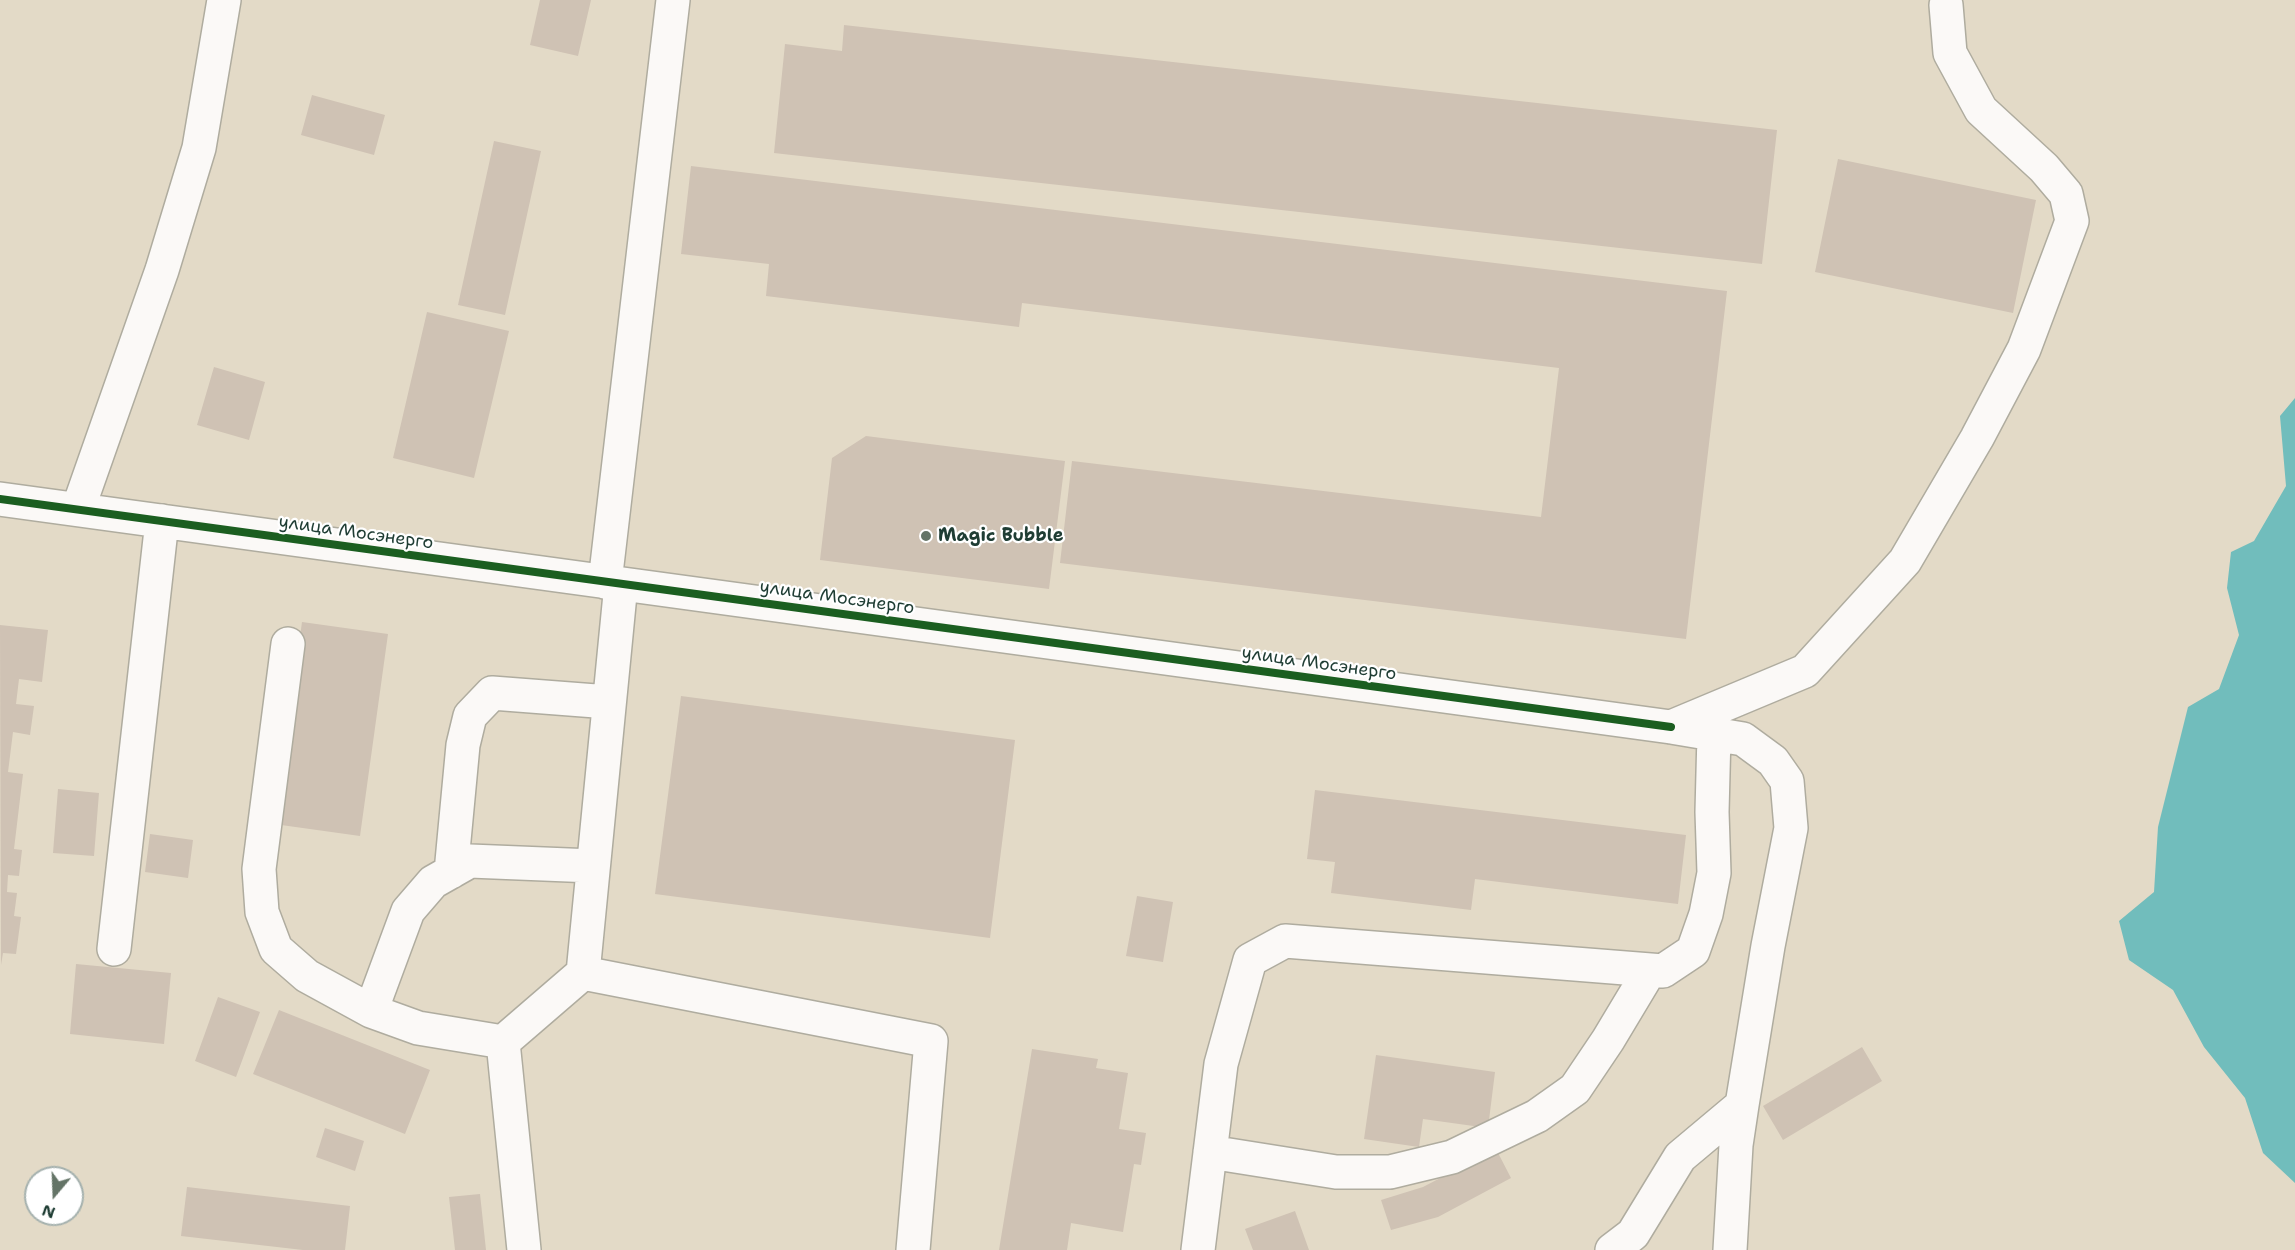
<!DOCTYPE html>
<html>
<head>
<meta charset="utf-8">
<style>
	body { margin:0 }
	#map { position:relative; width:2295px; height:1250px; overflow:hidden; background:#e3dac7; font-family:"Shantell Sans",sans-serif }
	canvas { display:block }
	.north { position:absolute; left:24px; top:1166px; width:60px; height:60px; box-sizing:border-box; background:#fff; border:2px solid #a5b1ae; border-radius:50%; rotate:199deg; font-size:16px; font-weight:700; line-height:24px; text-align:center; color:#1f3d34 }
	.north::after { content:''; display:block; margin:auto; width:21px; height:27px; background:#647467; clip-path:polygon(50% 0,100% 100%,50% 72%,0 100%) }
</style>
</head>
<body>
<div id="map">
<canvas width="2295" height="1250"></canvas>
<div class="north">N</div>
</div>
<script>
const context = document.querySelector('canvas').getContext('2d');
context.lineJoin = 'round';
function fill(path, color) { context.fillStyle = color; context.fill(path, 'evenodd'); }
const poly = rows => new Path2D(rows.map(r => 'M' + r).join(''));
function strokePath(path, color, width, dash) { context.strokeStyle = color; context.lineWidth = width; context.lineCap = dash ? 'butt' : 'round'; context.setLineDash(dash || []); context.stroke(path); }
function drawText(font, color, halo, rows, align = 'center') {
  context.font = font + ' "Shantell Sans",sans-serif'; context.lineWidth = 4.5; context.setLineDash([]); context.textBaseline = 'middle'; context.strokeStyle = halo; context.fillStyle = color; for (const [text, x, y, turn = 0] of rows) {
    context.save(); context.translate(x, y); context.rotate((+turn || 0) * Math.PI / 180); context.textAlign = isNaN(turn) ? turn : align; if (halo) context.strokeText(text, 0, 0); context.fillText(text, 0, 0); context.restore();
  }
}
fill(poly([
	[2295,398,2295,1183,2263,1153,2245,1098,2204,1047,2173,990,2129,960,2119,921,2154,892,2158,827,2188,707,2219,689,2239,635,2227,588,2231,552,2254,541,2286,486,2280,416]
]), '#71bdbc');
fill(poly([
	[540,0,591,0,578,56,530,45],
	[844,25,1777,130,1762,264,774,153,785,44,842,51],
	[312,95,385,115,374,155,301,135],
	[494,141,541,151,505,315,458,305],
	[1838,159,2036,200,2013,313,1815,272],
	[691,166,1727,291,1686,639,1060,563,1072,461,1541,517,1559,368,1022,303,1019,327,766,296,769,264,681,254],
	[427,312,509,331,474,478,393,458],
	[214,367,265,382,249,440,197,425],
	[866,436,1065,461,1049,589,820,560,832,458],
	[302,622,388,634,360,836,274,824],
	[0,625,48,630,42,682,19,679,16,704,34,706,30,735,13,732,8,772,23,774,14,849,22,850,19,876,8,875,7,892,17,893,14,916,21,917,16,954,3,953,1,965],
	[681,696,1015,740,990,938,655,894],
	[58,789,99,793,94,856,53,853],
	[1315,790,1686,835,1678,904,1475,879,1471,910,1331,893,1335,862,1307,859],
	[150,834,193,840,188,878,145,872],
	[1137,896,1173,902,1163,962,1126,956],
	[76,964,171,973,164,1044,70,1034],
	[218,997,260,1012,236,1077,195,1061],
	[279,1010,430,1070,405,1134,253,1074],
	[1862,1047,1882,1081,1783,1140,1763,1106],
	[1032,1049,1098,1059,1096,1068,1128,1073,1119,1129,1146,1133,1141,1165,1134,1164,1123,1232,1071,1223,1067,1250,999,1250],
	[1376,1055,1495,1072,1488,1128,1423,1119,1419,1147,1364,1139],
	[325,1128,364,1141,355,1171,316,1157],
	[1496,1149,1511,1178,1438,1217,1391,1230,1381,1200,1423,1187],
	[187,1187,350,1206,345,1250,303,1250,181,1236],
	[480,1194,486,1250,455,1250,449,1197],
	[1295,1211,1309,1250,1253,1250,1245,1229]
]), '#cfc2b4');
const minor = poly([
	[0,499,1671,727,1743,739,1773,761,1787,781,1791,828,1768,946,1742,1105,1736,1145,1730,1250],
	[78,509,162,270,199,148,224,0],
	[605,582,673,0],
	[288,644,259,869,262,912,276,949,307,976,371,1011,418,1028,503,1042,583,973,931,1041,913,1250],
	[1671,727,1805,671,1905,561,1977,438,2024,349,2072,221,2066,194,2044,168,1981,110,1950,53,1946,5],
	[451,872,463,745,470,716,492,693,609,702],
	[114,949,162,521],
	[583,973,621,584],
	[371,1011,408,911,433,882,470,861,593,866],
	[503,1042,524,1250],
	[1210,1152,1336,1172,1390,1172,1452,1157,1537,1116,1575,1089,1608,1040,1650,970],
	[1198,1250,1221,1064,1250,960,1285,941,1663,971,1693,951,1706,914,1714,873,1712,812,1714,734],
	[1612,1250,1633,1234,1680,1157,1742,1105]
]);
strokePath(minor, '#afac9f', 36);
strokePath(minor, '#fbf9f7', 33);
strokePath(poly([
	[0,499,1671,727]
]), '#1b5e20', 8);
for (const [x, y, r, color] of [
	[926,536,6,"#647467"]
]) { const dot = new Path2D(); dot.arc(x, y, r, 0, 2 * Math.PI); context.fillStyle = color; context.fill(dot); strokePath(dot, '#fff', 2); }
drawText('18px', '#1f3d34', '#fff', [
	["улица Мосэнерго",356,533,8],
	["улица Мосэнерго",837,598,8],
	["улица Мосэнерго",1319,664,8]
]);
drawText('bold 18px', '#1f3d34', '#fff', [
	["Magic Bubble",938,536]
], 'left');
</script>
</body>
</html>
